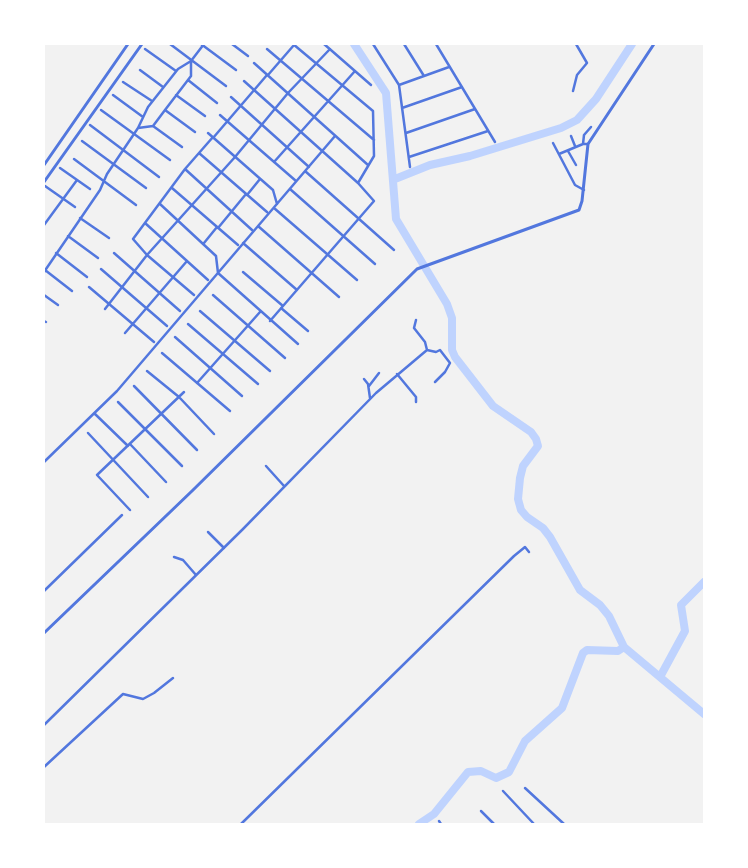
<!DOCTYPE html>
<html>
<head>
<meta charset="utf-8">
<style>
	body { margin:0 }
	#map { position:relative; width:748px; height:868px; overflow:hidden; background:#f2f2f2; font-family:Cabin,sans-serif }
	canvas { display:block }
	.frame { position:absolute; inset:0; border:45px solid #fff; pointer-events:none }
</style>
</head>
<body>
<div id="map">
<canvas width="748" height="868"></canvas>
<div class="frame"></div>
</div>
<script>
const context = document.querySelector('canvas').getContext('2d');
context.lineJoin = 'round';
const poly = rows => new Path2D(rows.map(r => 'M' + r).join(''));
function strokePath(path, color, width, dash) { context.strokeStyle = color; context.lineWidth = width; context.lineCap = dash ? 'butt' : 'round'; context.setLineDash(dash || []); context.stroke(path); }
strokePath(poly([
	[354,44,386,93,396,219,447,304,452,318,452,350,455,357,493,406,531,432,536,439,538,446,523,466,520,478,518,499,521,510,527,517,543,528,550,537,580,590,600,605,609,616,624,647,704,714],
	[395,179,430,165,470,156,561,128,577,120,596,99,632,44],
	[660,677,685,631,681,605,704,582],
	[419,824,434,814,468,772,481,771,496,778,509,772,525,741,562,708,583,653,587,650,618,651,624,647]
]), '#bfd3fe', 8);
strokePath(poly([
	[170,44,226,86],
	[201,44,236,70],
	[232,44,248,56],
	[293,44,373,111,374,156,358,183],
	[324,44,371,85],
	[373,44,399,85,410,167],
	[404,44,424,76],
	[436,44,495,142],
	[145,49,176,71],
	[267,49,374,140],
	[254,63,368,165],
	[140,70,163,87],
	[268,75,294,45],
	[188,80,217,103],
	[244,81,358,183,374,201,270,321],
	[123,82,152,101],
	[399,85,449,67],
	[573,91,577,75,587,63,576,44],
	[113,95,143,117],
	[176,95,205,116],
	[231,97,309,167],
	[402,108,462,87],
	[101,110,170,160],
	[165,110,195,132],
	[220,115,296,181],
	[90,125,159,177],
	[153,126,182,147],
	[138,128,153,126,165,110,191,76,191,61],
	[208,133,273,190,277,204],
	[406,133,475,109],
	[571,136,575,146],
	[213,138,267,75],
	[82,141,146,188],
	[553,143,575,185,584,190],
	[583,144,584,135,591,127],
	[568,151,576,165],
	[199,153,267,212],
	[559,154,583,144,588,144],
	[409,157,488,131],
	[74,159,136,205],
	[274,162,355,71],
	[60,168,90,189],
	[185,169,252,230],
	[305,171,394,250],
	[45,186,75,207],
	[172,188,238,245],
	[290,189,375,264],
	[247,195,260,179],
	[160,204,216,256,218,273,298,344],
	[274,208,357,280],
	[80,218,109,238],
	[145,223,208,280],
	[44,225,77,180],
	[258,226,339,297],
	[218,228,246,194],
	[68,236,98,258],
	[204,243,217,227],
	[243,243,297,290],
	[56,253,87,277],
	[114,253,180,311],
	[101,269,167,326],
	[45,270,72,291],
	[44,272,100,190,107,174,138,128,148,107,178,69,191,61,204,44],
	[243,272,283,306],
	[89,287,154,342],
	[44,295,58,305],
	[194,295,147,255,133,239,185,169,213,137],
	[213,295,285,358],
	[281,308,308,331],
	[105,309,147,255,235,157,288,93,330,49],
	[200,311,270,371],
	[44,321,46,322],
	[188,324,258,384],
	[125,333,187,261],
	[175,337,242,396],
	[427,350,436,352,440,350,450,363,445,372,435,382],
	[162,353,230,411],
	[147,371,179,397,214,434],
	[397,374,416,397,416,402],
	[364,379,368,384,370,398],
	[197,383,260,312],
	[134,386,197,450],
	[369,386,379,373],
	[118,402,182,466],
	[94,413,128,446],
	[88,433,148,497],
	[130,444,166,482],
	[44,462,117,391,335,136],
	[266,466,284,486],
	[130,510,97,475,184,392],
	[208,532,224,548],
	[174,557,183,560,196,575],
	[44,591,122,515],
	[44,725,243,529,376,393,427,350,425,342,414,328,416,320],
	[44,767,123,694,143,699,154,693,173,678],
	[525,788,564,824],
	[503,791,534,824],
	[481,811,494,824],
	[439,821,441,824],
	[241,824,514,556,525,547,529,552]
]), '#5277de', 2.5);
strokePath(poly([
	[44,165,128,44],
	[44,182,142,44],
	[44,633,192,491,417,269,579,210,582,201,588,144,654,44]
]), '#5277de', 3);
</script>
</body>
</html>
